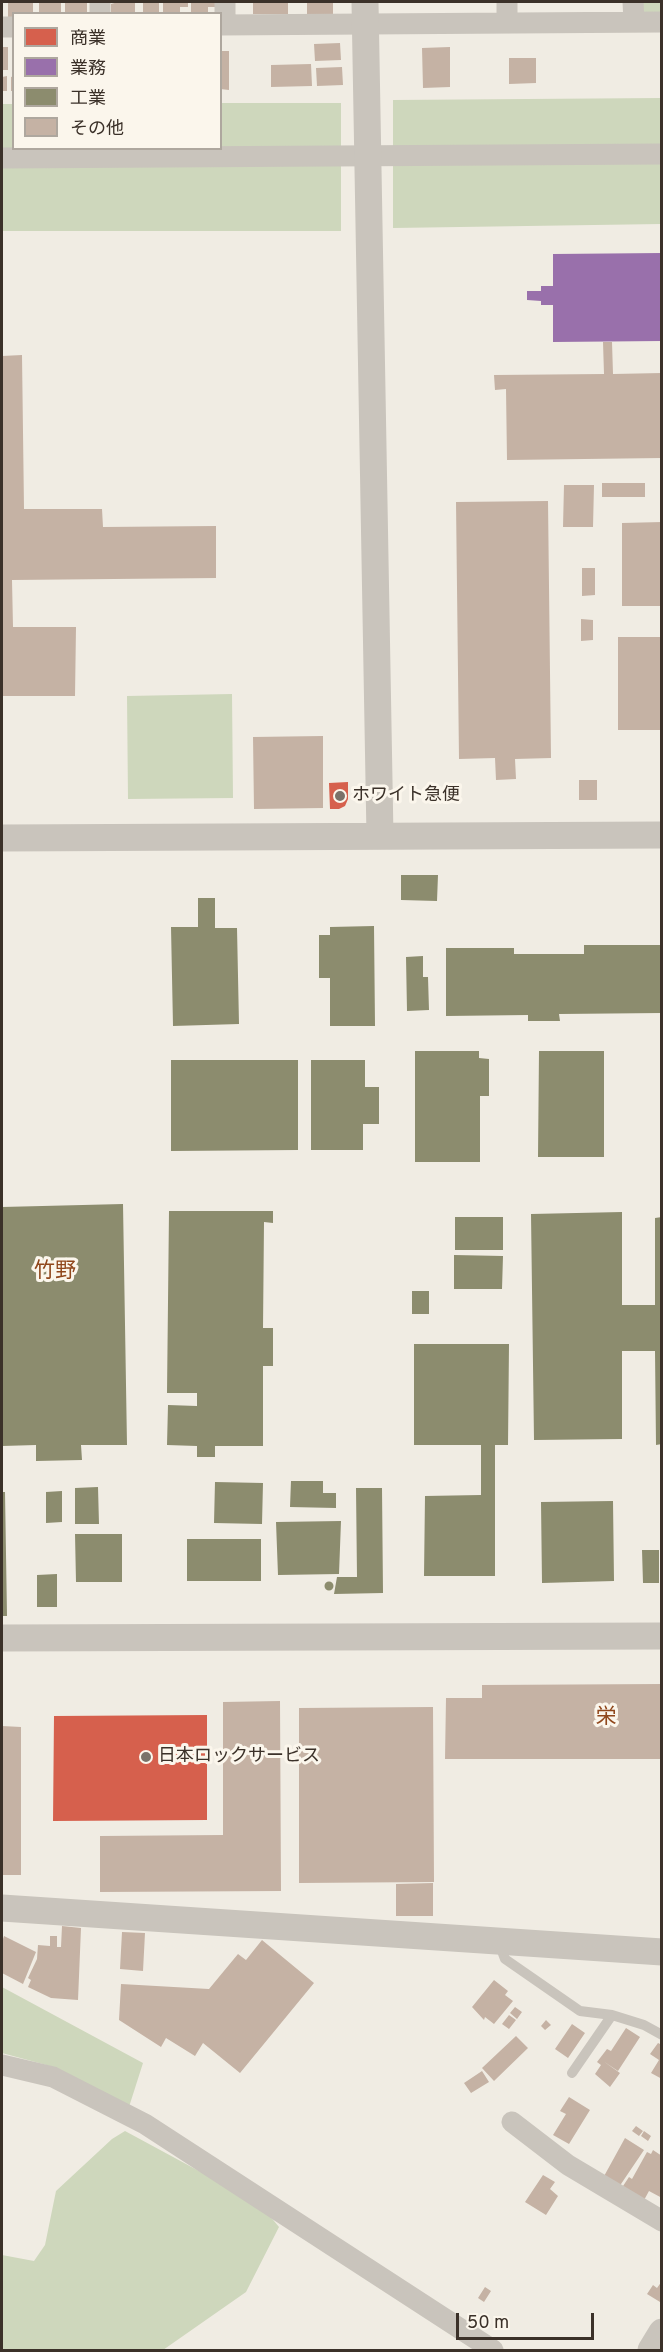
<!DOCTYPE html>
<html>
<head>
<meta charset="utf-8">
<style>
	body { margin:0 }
	#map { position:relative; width:663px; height:2352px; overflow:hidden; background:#f0ece3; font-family:Overpass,"Noto Sans JP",sans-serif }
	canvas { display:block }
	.frame { position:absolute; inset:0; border:3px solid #3b3129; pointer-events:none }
	.legend { position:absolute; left:12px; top:12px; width:210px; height:138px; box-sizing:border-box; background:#fbf6ec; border:2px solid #aea79e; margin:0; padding:8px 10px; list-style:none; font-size:18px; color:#3b3129 }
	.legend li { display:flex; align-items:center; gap:12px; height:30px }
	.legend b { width:30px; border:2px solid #aea79e }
	.scale { position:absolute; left:456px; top:2313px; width:138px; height:27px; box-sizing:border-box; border:3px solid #3b3129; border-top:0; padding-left:8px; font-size:18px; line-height:21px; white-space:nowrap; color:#3b3129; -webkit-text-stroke:4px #fbf6ec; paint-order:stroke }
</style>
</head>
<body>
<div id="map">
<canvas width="663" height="2352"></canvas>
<div class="frame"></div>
<ul class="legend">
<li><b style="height:16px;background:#d6604d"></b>商業</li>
<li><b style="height:16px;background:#9970ab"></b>業務</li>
<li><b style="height:16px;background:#8c8c6e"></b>工業</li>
<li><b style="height:16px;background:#c5b2a4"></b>その他</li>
</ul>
<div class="scale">50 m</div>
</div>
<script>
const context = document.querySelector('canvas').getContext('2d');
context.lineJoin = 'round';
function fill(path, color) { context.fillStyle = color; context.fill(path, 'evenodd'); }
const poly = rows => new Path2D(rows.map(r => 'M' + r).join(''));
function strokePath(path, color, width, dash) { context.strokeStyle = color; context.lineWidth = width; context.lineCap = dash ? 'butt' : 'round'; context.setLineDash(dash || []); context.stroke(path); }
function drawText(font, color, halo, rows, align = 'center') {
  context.font = font + ' Overpass,"Noto Sans JP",sans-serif'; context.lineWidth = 6; context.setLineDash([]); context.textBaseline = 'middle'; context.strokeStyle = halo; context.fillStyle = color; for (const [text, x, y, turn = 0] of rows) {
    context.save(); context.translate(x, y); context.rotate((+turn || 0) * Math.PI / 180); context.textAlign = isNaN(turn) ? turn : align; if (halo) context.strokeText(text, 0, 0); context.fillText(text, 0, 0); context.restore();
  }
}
fill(poly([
	[633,2,661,2,661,22,634,22],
	[661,98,661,224,393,228,393,100],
	[221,103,341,103,341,231,2,231,2,104,13,104,14,148,220,148],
	[232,694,233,798,128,799,127,696],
	[2,1987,143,2063,128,2110,50,2066,2,2053],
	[125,2131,223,2184,269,2215,279,2227,246,2292,163,2350,2,2350,2,2255,34,2261,45,2245,56,2191,112,2139]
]), '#ced7bc');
fill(poly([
	[348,782,348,799,345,806,339,809,330,809,329,783],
	[207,1715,207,1820,53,1821,54,1716]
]), '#d6604d');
fill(poly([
	[662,253,662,341,553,342,553,305,541,305,541,301,527,300,527,291,541,291,541,286,553,286,553,254]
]), '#9970ab');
fill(poly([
	[401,875,438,875,437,901,401,900],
	[198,898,215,898,215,928,237,928,239,1024,173,1026,171,927,198,927],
	[374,926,375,1026,330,1026,330,978,319,978,319,935,330,935,330,927],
	[584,945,662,945,662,1013,559,1014,560,1021,528,1021,528,1015,446,1016,446,948,514,948,514,954,584,954],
	[423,956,423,977,428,977,429,1010,407,1011,406,957],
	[415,1051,479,1051,479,1058,489,1059,489,1096,480,1096,480,1162,415,1162],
	[539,1051,604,1051,604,1157,538,1157],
	[171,1060,298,1060,298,1150,171,1151],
	[311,1060,365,1060,365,1087,379,1087,379,1124,363,1124,363,1150,311,1150],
	[123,1204,127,1445,81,1445,82,1460,36,1461,36,1445,2,1446,2,1207],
	[169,1211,273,1211,273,1223,264,1222,263,1328,273,1328,273,1366,263,1366,263,1446,215,1446,215,1457,197,1457,197,1446,167,1445,168,1405,197,1406,197,1393,167,1393],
	[622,1212,622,1305,655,1305,655,1218,662,1217,662,1444,656,1445,655,1351,622,1351,622,1439,534,1440,531,1214],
	[455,1217,503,1217,503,1250,455,1250],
	[454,1255,503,1256,502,1289,454,1289],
	[412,1291,429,1291,429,1314,412,1314],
	[414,1344,509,1344,508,1445,495,1445,495,1576,424,1576,425,1496,481,1495,481,1445,414,1445],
	[291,1481,323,1481,323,1493,336,1493,336,1508,290,1507],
	[215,1482,263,1483,262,1524,214,1523],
	[98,1487,99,1524,75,1524,75,1488],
	[356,1488,382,1488,383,1593,334,1594,337,1577,357,1577],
	[62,1491,62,1522,46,1523,46,1492],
	[2,1492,5,1492,7,1616,2,1616],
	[613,1501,614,1581,542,1583,541,1502],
	[341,1521,339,1574,278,1575,276,1522],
	[75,1534,122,1534,122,1582,76,1582],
	[187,1539,261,1539,261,1581,187,1581],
	[642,1550,659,1550,659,1583,643,1583],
	[57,1574,57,1607,37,1607,37,1575],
	'324.5 1586a4.5 4.5 0 1 1 9 0a4.5 4.5 0 1 1-9 0Z'
]), '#8c8c6e');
fill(poly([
	[8,2,33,2,33,14,14,14,14,17,8,17],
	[39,2,61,2,61,14,39,14],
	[65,2,87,2,87,14,65,14],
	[118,2,135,2,135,14,111,14,111,4],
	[143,2,159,2,159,14,143,14],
	[163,2,188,2,188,7,180,7,180,14,163,14],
	[191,2,215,2,215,7,208,7,208,14,191,14],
	[253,2,288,2,288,14,253,14],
	[307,2,333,2,333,15,307,15],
	[340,43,341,60,315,61,314,44],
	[2,47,8,47,8,70,2,70],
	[450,47,450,87,423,88,422,48],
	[220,51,229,51,229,90,220,89],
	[509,58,536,58,536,83,509,84],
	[311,64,312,86,271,87,271,65],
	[342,67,343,85,317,86,316,68],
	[7,76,7,91,2,91,2,77],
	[14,76,14,91,11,91,11,77],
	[603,342,612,342,613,374,662,373,662,458,507,460,506,389,495,390,494,375,604,374],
	[22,355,24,509,102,509,103,527,216,526,216,578,12,580,13,627,76,627,75,696,2,696,2,356],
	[602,483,645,483,645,497,602,497],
	[564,485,594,485,593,527,563,527],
	[548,501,551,758,515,759,516,779,496,780,495,758,459,759,456,502],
	[662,522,662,606,622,606,622,523],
	[582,568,595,568,595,595,582,596],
	[581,619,593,620,593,640,581,641],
	[618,637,662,637,662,730,618,730],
	[323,736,323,808,254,809,253,737],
	[579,780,597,780,597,800,579,800],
	[662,1684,662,1759,445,1759,446,1698,482,1698,482,1685],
	[280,1701,281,1891,100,1892,100,1836,223,1835,223,1702],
	[433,1707,434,1882,299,1883,299,1708],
	[2,1726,21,1727,21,1875,2,1875],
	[433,1883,433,1916,396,1916,396,1884],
	[62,1926,81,1928,78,2000,51,1998,28,1987,31,1980,28,1978,37,1959,38,1945,50,1946,50,1936,57,1936,57,1947,61,1947],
	[122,1932,145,1933,143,1971,120,1969],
	[4,1936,36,1952,23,1984,2,1973,2,1942],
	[262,1940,314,1983,240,2073,203,2043,195,2056,166,2038,161,2047,119,2020,121,1984,209,1989,238,1954,246,1960],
	[494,1980,508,1991,505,1995,513,2001,494,2024,485,2017,484,2020,472,2007],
	[515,2007,522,2012,517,2019,510,2013],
	[509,2015,516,2020,509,2029,502,2024],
	[546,2020,551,2025,545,2030,541,2026],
	[572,2024,585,2033,568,2058,555,2049],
	[626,2028,640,2037,618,2071,603,2061,620,2073,610,2087,595,2074,601,2065,597,2062,607,2049,611,2051],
	[516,2036,528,2048,494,2081,482,2068],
	[658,2043,662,2045,662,2079,651,2073,659,2060,650,2054],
	[482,2071,489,2082,471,2093,464,2083],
	[569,2097,590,2110,569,2144,553,2135,566,2114,560,2111],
	[636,2126,643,2131,639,2136,632,2131],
	[644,2131,651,2136,648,2141,641,2136],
	[625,2138,644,2150,619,2187,603,2178],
	[653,2150,662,2156,662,2198,649,2191,643,2202,621,2189,629,2177,632,2179,647,2152,651,2154],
	[543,2175,555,2182,550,2189,558,2196,546,2215,525,2202],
	[662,2281,662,2300,660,2302,647,2294,653,2285,657,2288],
	[485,2287,491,2291,484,2302,478,2298]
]), '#c5b2a4');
strokePath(poly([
	[499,1943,505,1959,580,2011,612,2015,644,2025,662,2035],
	[572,2073,612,2015]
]), '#c9c4bc', 10);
strokePath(poly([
	[100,2,100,14],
	[225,2,225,25],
	[507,2,507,23],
	[633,2,634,22],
	[220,25,662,22],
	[2,27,14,27],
	[2,158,662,154],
	[2,2065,53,2077,145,2124,493,2350],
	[512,2122,568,2165,662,2221]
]), '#c9c4bc', 21);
strokePath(poly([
	[365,2,380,836],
	[2,838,662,835],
	[2,1638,662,1636],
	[2,1908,662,1952],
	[651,2350,662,2332]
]), '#c9c4bc', 27);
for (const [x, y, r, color] of [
	[340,796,6,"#7a726a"],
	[146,1757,6,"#7a726a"]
]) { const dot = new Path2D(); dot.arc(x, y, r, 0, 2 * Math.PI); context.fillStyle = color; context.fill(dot); strokePath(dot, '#fbf6ec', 2); }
drawText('18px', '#3b3129', '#fbf6ec', [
	["ホワイト急便",352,796],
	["日本ロックサービス",158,1757]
], 'left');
drawText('21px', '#90471c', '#fbf6ec', [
	["竹野",55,1273],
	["栄",606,1719]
]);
</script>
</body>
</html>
